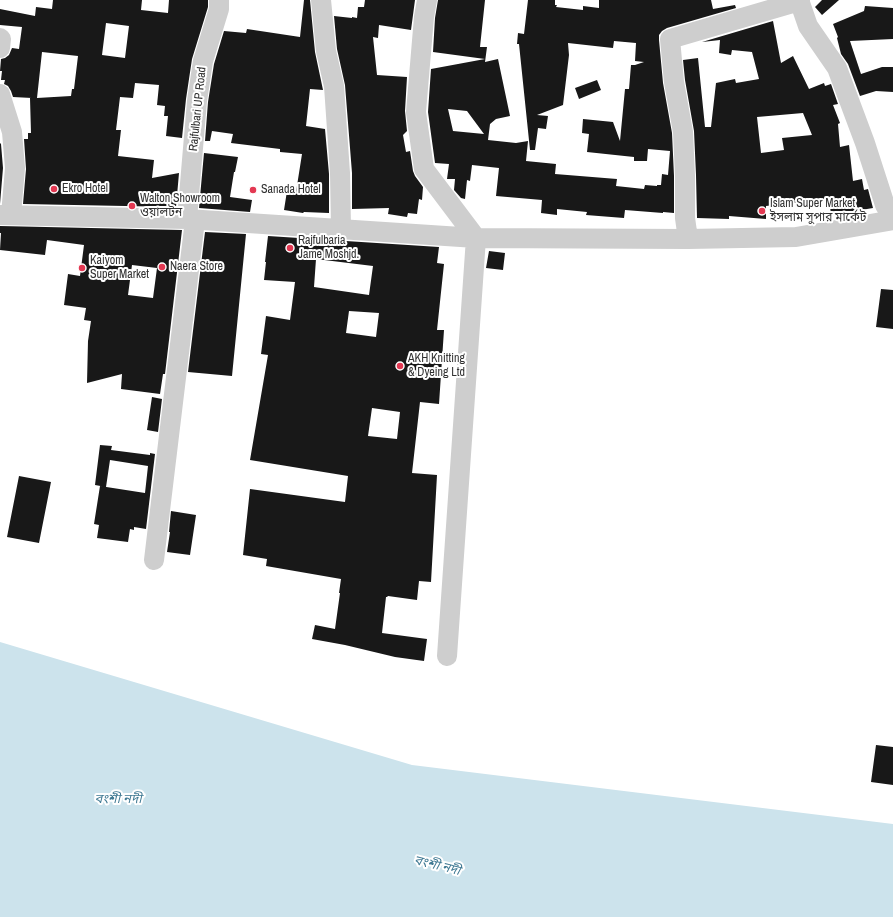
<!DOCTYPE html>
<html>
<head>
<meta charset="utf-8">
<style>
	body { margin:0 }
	canvas { display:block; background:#fff }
</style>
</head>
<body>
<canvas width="893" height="917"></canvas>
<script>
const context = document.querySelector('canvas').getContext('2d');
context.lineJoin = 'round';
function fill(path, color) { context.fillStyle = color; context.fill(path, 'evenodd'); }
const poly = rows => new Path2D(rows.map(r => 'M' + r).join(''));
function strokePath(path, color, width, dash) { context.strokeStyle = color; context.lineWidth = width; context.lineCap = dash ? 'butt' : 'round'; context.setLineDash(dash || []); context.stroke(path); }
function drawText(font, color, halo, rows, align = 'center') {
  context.font = font + ' "Archivo Narrow","Noto Sans Bengali",sans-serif'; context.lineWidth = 4; context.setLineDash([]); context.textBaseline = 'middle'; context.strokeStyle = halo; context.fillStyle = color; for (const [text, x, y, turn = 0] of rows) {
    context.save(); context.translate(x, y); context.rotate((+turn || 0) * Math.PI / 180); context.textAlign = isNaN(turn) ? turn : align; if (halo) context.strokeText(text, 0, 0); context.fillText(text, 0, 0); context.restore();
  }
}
fill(poly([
	[0,642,412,765,893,824,893,917,0,917]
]), '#cce3ec');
fill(poly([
	[53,0,142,0,141,10,168,13,169,0,208,0,208,7,192,59,186,99,182,138,166,136,168,116,164,116,165,106,157,105,159,85,135,83,133,98,120,97,116,130,121,130,118,156,154,160,152,178,179,173,176,207,23,204,26,169,24,139,28,139,28,133,31,133,30,98,32,98,13,97,11,91,8,86,4,84,5,80,1,80,2,71,0,71,1,59,5,58,9,55,12,48,19,49,22,27,0,25,0,9,35,16,36,7,52,9],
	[106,23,129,26,125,58,102,55],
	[42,52,78,56,74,89,72,89,71,96,37,98],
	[304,0,310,0,315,52,323,90,310,89,306,126,325,129,329,174,329,213,304,212,303,213,284,210,287,191,296,192,302,154,280,152,280,149,231,143,233,134,212,131,210,141,205,141,208,102,214,64,224,31,246,33,247,29,300,37],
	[365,0,415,0,411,30,379,25,378,38,373,37,377,75,407,77,405,111,407,131,403,135,406,152,410,151,413,171,415,176,423,187,422,200,419,199,417,214,408,213,407,217,388,214,389,208,352,209,352,173,345,85,337,49,334,16,352,18,352,17,357,18,358,7,364,7],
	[438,0,485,0,480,47,487,47,485,62,498,59,510,116,496,119,490,124,488,140,516,143,528,141,526,161,556,164,555,174,617,179,616,186,644,189,645,185,657,186,657,185,661,185,662,174,668,175,670,151,648,149,647,161,634,161,634,157,587,152,589,134,582,133,583,119,613,122,620,141,625,89,629,89,631,65,635,65,644,62,635,61,636,43,614,41,613,48,568,43,569,55,563,105,537,115,548,116,546,129,538,128,535,150,530,150,519,44,517,44,518,33,524,34,528,0,555,0,555,5,557,5,556,7,583,10,583,6,599,8,599,0,711,0,713,9,735,5,736,8,667,28,662,31,659,35,659,40,663,83,672,133,674,176,674,213,663,212,663,213,625,210,624,218,586,215,587,212,557,209,557,215,541,213,542,200,496,196,499,168,472,165,470,181,467,180,465,199,461,198,454,190,455,179,447,179,449,164,435,163,428,112,431,69,485,59,433,52,435,18],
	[448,109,467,111,484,134,453,131],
	[822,0,839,0,822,15,815,7],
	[865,6,893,8,893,39,850,41,861,74,882,67,893,67,893,92,876,91,860,96,848,64,841,54,837,38,838,37,833,24,864,11],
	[773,21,781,63,793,56,809,89,824,83,825,86,831,84,838,104,833,105,840,123,838,124,840,147,849,145,853,181,862,179,864,190,868,189,873,208,849,212,831,214,829,199,766,206,766,219,729,216,729,219,697,218,696,175,694,131,685,80,683,60,698,58,705,127,711,127,716,83,735,79,736,83,759,79,752,52,732,50,731,55,719,53,720,40,702,42],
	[803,113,812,135,782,138,784,150,761,153,757,117],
	[597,80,601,90,579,99,575,88],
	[0,143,1,144,3,168,0,204],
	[204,153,238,157,235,172,234,172,230,197,252,200,250,212,199,208],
	[0,226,182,230,165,374,163,374,160,394,121,389,122,374,87,383,88,341,91,321,84,320,86,308,64,305,68,274,80,276,84,245,47,240,45,255,0,250,1,233,0,233],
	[132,265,157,268,153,298,128,295],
	[205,232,246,234,232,376,188,372],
	[268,236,439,247,437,263,444,264,437,330,444,330,439,404,420,402,412,473,437,475,431,582,419,581,417,600,388,596,387,597,386,597,382,633,427,639,424,661,395,657,345,645,312,639,315,625,335,629,340,593,339,593,341,579,266,566,267,559,243,555,250,489,345,502,348,476,250,460,268,355,261,354,266,316,290,320,295,282,264,280,266,262,265,262],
	[316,259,373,266,369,295,314,287],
	[349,311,379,313,376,337,346,333],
	[372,408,400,412,397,439,368,436],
	[489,251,505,253,503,270,486,268],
	[881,289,893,290,893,329,876,327],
	[152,397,162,399,158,432,147,430],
	[100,445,112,446,111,450,150,455,150,453,155,454,146,529,134,527,134,530,130,529,128,542,97,538,99,525,94,524,100,486,145,493,148,466,110,460,106,487,95,485],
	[19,476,51,482,39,543,7,537],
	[171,511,196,515,190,555,167,552,170,532,169,532],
	[876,745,893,747,893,785,871,782]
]), '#181818');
strokePath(poly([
	[321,0,326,51,334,86,340,173,341,229],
	[427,0,424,17,416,112,424,169,476,238,447,656],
	[799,0,808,26,837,68,865,143,885,205,893,219],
	[0,38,1,39,0,48],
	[0,94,12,132,15,168,11,215],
	[0,215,187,219,476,238,688,239,796,237,893,220],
	[187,219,197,101,203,61,219,9,219,0],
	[688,239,685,218,685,176,683,132,674,82,670,39,800,1],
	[154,560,195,220]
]), '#cecece', 20);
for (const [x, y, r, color] of [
	[54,189,4,"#e33852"],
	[253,190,4,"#e33852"],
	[132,206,4,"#e33852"],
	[762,211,4,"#e33852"],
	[290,248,4,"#e33852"],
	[162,267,4,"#e33852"],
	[82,268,4,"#e33852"],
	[400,366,4,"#e33852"]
]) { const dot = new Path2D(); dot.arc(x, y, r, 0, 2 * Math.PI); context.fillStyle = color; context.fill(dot); strokePath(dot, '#fff', 1.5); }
drawText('12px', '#313131', '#fff', [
	["Rajfulbari UP Road",198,109,-84]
]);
drawText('12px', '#313131', '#fff', [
	["Ekro Hotel",62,189],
	["Sanada Hotel",261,190],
	["Walton Showroom",140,199],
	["ওয়ালটন",140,213],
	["Islam Super Market",770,204],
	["ইসলাম সুপার মার্কেট",770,218],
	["Rajfulbaria",298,241],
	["Jame Moshjd.",298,255],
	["Kaiyom",90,261],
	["Super Market",90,275],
	["Naera Store",170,267],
	["AKH Knitting",408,359],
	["& Dyeing Ltd",408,373]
], 'left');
drawText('italic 13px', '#3f7993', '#fff', [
	["বংশী নদী",118,800],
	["বংশী নদী",437,866,14]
]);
</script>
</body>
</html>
